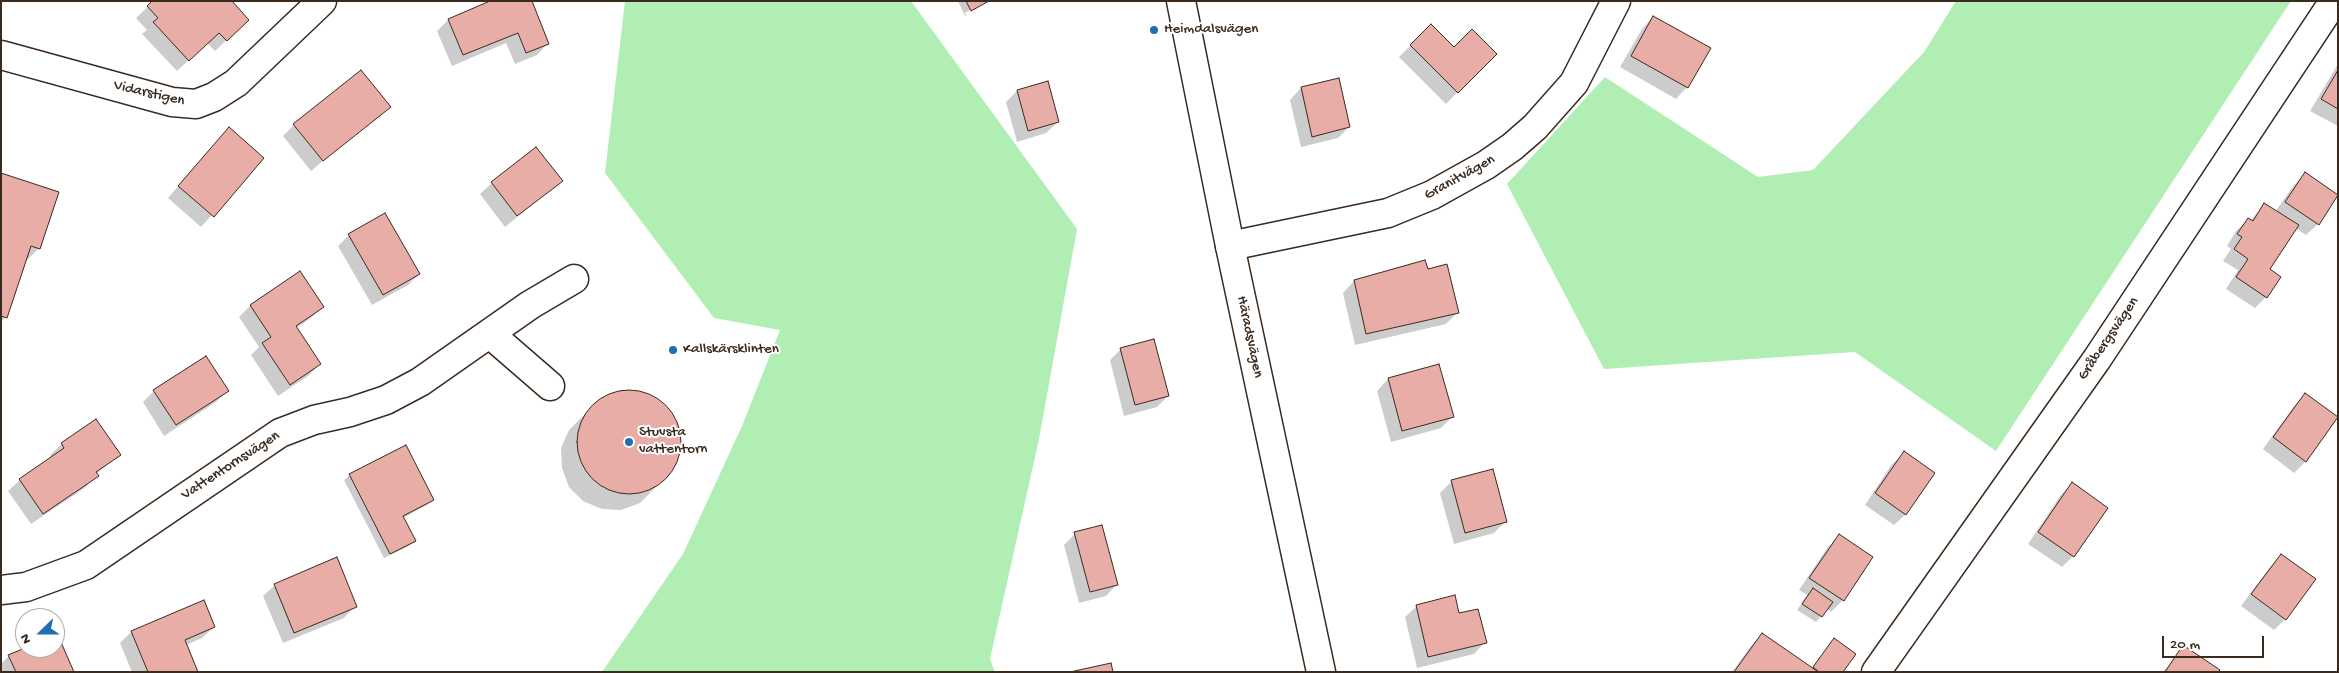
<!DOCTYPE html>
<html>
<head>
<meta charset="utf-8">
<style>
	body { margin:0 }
	#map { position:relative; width:2339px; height:673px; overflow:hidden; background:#fff; font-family:"Gochi Hand",sans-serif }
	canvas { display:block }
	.frame { position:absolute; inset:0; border:2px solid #3b2a1e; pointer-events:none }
	.north { position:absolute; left:15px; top:608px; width:50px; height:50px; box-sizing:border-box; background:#fff; border:1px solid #b1aaa5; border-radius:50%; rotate:248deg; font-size:14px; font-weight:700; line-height:20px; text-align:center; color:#3b2a1e }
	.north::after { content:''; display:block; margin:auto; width:18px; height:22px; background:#1f6fb2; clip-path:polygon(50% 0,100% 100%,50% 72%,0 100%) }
	.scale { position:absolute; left:2162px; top:636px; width:102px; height:22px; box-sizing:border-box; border:2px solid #3b2a1e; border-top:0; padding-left:6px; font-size:15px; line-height:18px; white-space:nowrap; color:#3b2a1e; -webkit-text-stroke:4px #fff; paint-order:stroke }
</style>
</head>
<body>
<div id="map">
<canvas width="2339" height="673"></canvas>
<div class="frame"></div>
<div class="north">N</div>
<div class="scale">20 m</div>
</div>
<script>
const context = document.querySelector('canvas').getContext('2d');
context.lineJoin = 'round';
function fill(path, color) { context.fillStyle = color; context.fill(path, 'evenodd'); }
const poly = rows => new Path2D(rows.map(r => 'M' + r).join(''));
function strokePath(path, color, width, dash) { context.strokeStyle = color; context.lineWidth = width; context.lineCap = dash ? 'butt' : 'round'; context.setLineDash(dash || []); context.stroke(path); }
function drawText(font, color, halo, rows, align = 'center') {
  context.font = font + ' "Gochi Hand",sans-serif'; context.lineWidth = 4; context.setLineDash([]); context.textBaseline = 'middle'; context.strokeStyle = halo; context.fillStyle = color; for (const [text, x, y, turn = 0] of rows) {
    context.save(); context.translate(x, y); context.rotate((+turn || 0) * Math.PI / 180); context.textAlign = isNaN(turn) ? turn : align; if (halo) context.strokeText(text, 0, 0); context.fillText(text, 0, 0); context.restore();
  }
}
fill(poly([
	[625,1,911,1,1077,229,1039,439,990,659,995,672,602,672,683,554,742,426,780,330,714,318,605,173],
	[1956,1,2291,1,1996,451,1855,352,1604,369,1507,184,1605,77,1758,177,1813,170,1924,52]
]), '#b0eeb4');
fill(poly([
	[154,1,236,31,215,51,207,43,177,71,142,34,147,30,136,18],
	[493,1,548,43,537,55,515,64,506,43,452,66,437,31,448,20],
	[958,1,986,1,965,13,966,15,991,1,965,16],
	[1653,17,1687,87,1676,99,1620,67,1642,29],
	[1431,25,1454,49,1495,54,1446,104,1399,57],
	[2338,64,2338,126,2310,111],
	[1301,88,1349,127,1338,138,1301,147,1290,100],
	[1017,91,1058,122,1046,133,1017,142,1006,102],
	[389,106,311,171,283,136,294,125],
	[218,140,263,158,201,227,168,198],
	[1,174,39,248,25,262,6,317,1,322],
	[2305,174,2337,196,2318,224,2306,235,2295,228,2268,270,2266,297,2255,308,2226,289,2238,270,2223,261,2231,249,2227,246,2236,231,2248,220,2250,221,2264,205,2275,212,2294,185],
	[561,181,505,227,480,194,492,183],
	[349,235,419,274,408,285,372,305,338,246],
	[1428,271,1457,313,1446,324,1355,345,1343,293,1354,281],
	[250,306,322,307,311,318,296,328,320,364,308,376,278,396,251,355,259,347,239,317],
	[1121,349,1168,396,1157,407,1124,416,1110,360],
	[1388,379,1452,417,1441,428,1391,442,1377,391],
	[154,391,227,391,216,402,164,436,143,402],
	[619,391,639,391,658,399,672,414,680,433,679,454,671,472,640,503,621,510,602,509,583,501,569,487,562,468,561,448,569,430,600,399],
	[2306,395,2337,419,2305,462,2294,473,2263,449,2294,406],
	[62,444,119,455,96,474,86,487,31,524,8,491,20,480,52,458,50,455],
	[1904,453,1906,514,1894,525,1865,505,1892,464],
	[350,475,432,500,427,505,403,518,414,540,409,546,384,558,344,480],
	[1452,481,1505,522,1494,533,1454,544,1440,493],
	[2072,484,2073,556,2062,567,2028,544,2061,495],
	[1075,534,1117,584,1106,596,1079,603,1064,545],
	[1839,536,1871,558,1843,600,1831,612,1827,609,1816,622,1797,610,1807,595,1799,590,1828,547],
	[2281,555,2285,619,2274,630,2241,606,2270,567],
	[275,585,355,606,344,618,283,643,263,596],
	[203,602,214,627,202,638,186,645,197,672,132,672,120,643,131,632],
	[1417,606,1458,615,1485,642,1474,654,1417,668,1405,617],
	[1762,634,1811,669,1834,639,1842,672,1732,672,1751,646],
	[55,636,73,672,1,672,1,664,9,656,27,648,55,648],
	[2183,647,2217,672,2163,672]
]), '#0003');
const building = poly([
	[152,1,232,1,249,20,227,41,219,33,189,61,153,22,158,18,147,6,152,1],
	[490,1,532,1,549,44,526,53,518,33,463,55,448,19,490,1],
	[966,1,989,1,971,11,966,1],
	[1653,16,1711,48,1688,88,1631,56,1653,16],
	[1431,24,1454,47,1472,29,1497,54,1458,93,1410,45,1431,24],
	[361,70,391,107,323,161,293,124,361,70],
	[2338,70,2338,109,2321,99,2338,70],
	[1339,78,1350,127,1312,137,1301,87,1339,78],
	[1048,81,1059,122,1028,131,1017,90,1048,81],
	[229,127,264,158,214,217,178,186,229,127],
	[536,147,563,181,517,216,491,182,536,147],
	[2305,172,2338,195,2319,225,2285,202,2305,172],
	[1,173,59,192,40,249,31,246,7,318,1,316,1,173],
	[2264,203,2299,225,2270,269,2281,277,2267,298,2236,277,2248,259,2234,249,2242,237,2237,234,2248,218,2253,221,2264,203],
	[385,213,420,274,383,295,348,234,385,213],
	[1425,260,1428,269,1447,264,1459,313,1366,334,1354,280,1425,260],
	[300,271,324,307,296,326,321,364,290,385,262,343,271,337,250,305,300,271],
	[1154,339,1169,396,1135,405,1120,348,1154,339],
	[206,356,229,391,176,425,153,390,206,356],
	[1439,364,1454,417,1402,431,1388,378,1439,364],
	'577 442a52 52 0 1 1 104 0a52 52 0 1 1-104 0Z',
	[2305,393,2338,417,2306,462,2273,437,2305,393],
	[96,419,121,455,96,472,99,476,43,514,19,479,64,448,61,443,96,419],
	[406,445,434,500,403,516,416,541,390,554,349,474,406,445],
	[1904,451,1935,473,1906,515,1875,493,1904,451],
	[1493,469,1507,522,1465,533,1451,480,1493,469],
	[2072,482,2108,508,2074,557,2038,532,2072,482],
	[1102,525,1118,585,1090,592,1074,532,1102,525],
	[1839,534,1873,557,1844,601,1809,578,1839,534],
	[2281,554,2316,579,2286,620,2251,594,2281,554],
	[337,557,357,607,294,633,274,584,337,557],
	[1813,588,1833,602,1822,617,1802,604,1813,588],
	[1455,595,1459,613,1478,609,1487,643,1428,657,1416,605,1455,595],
	[204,600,215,627,185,640,198,672,148,672,131,631,204,600],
	[57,633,74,672,16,672,8,655,25,648,55,648,55,634,57,633],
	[1762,633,1817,671,1816,672,1734,672,1762,633],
	[1834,638,1856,654,1843,672,1819,672,1813,667,1834,638],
	[2183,645,2220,670,2218,672,2165,672,2183,645],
	[1111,663,1113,672,1070,672,1111,663]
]);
fill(building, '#e8ada7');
strokePath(building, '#3b2a1e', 1);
const minor = poly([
	[1,55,172,102,196,104,214,97,236,83,322,1],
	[1230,246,1388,213,1432,195,1486,165,1512,147,1535,127,1574,83,1616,1],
	[490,334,550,386],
	[1,590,26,587,86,565,280,433,314,420,350,412,386,400,420,382,530,305,574,279],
	[1876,672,2097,359,2334,1]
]);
const tertiary = poly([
	[1181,1,1230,246,1321,672]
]);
strokePath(minor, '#3b2a1e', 31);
strokePath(tertiary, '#3b2a1e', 31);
strokePath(minor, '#fff', 28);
strokePath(tertiary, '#fff', 28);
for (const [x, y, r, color] of [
	[1154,30,5,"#1f6fb2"],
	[673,350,5,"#1f6fb2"],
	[629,442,5,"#1f6fb2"]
]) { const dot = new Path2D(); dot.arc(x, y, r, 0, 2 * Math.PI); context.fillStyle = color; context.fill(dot); strokePath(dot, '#fff', 2); }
drawText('15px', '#3b2a1e', '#fff', [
	["Heimdalsvägen",1164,30],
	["Kallskärsklinten",683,350],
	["Stuvsta",639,433],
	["vattentorn",639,450]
], 'left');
drawText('15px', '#3b2a1e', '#fff', [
	["Vidarstigen",149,94,13],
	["Granitvägen",1460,178,-29],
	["Häradsvägen",1249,337,78],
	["Gråbergsvägen",2109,339,-56],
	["Vattentornsvägen",231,466,-33]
]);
</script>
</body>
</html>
